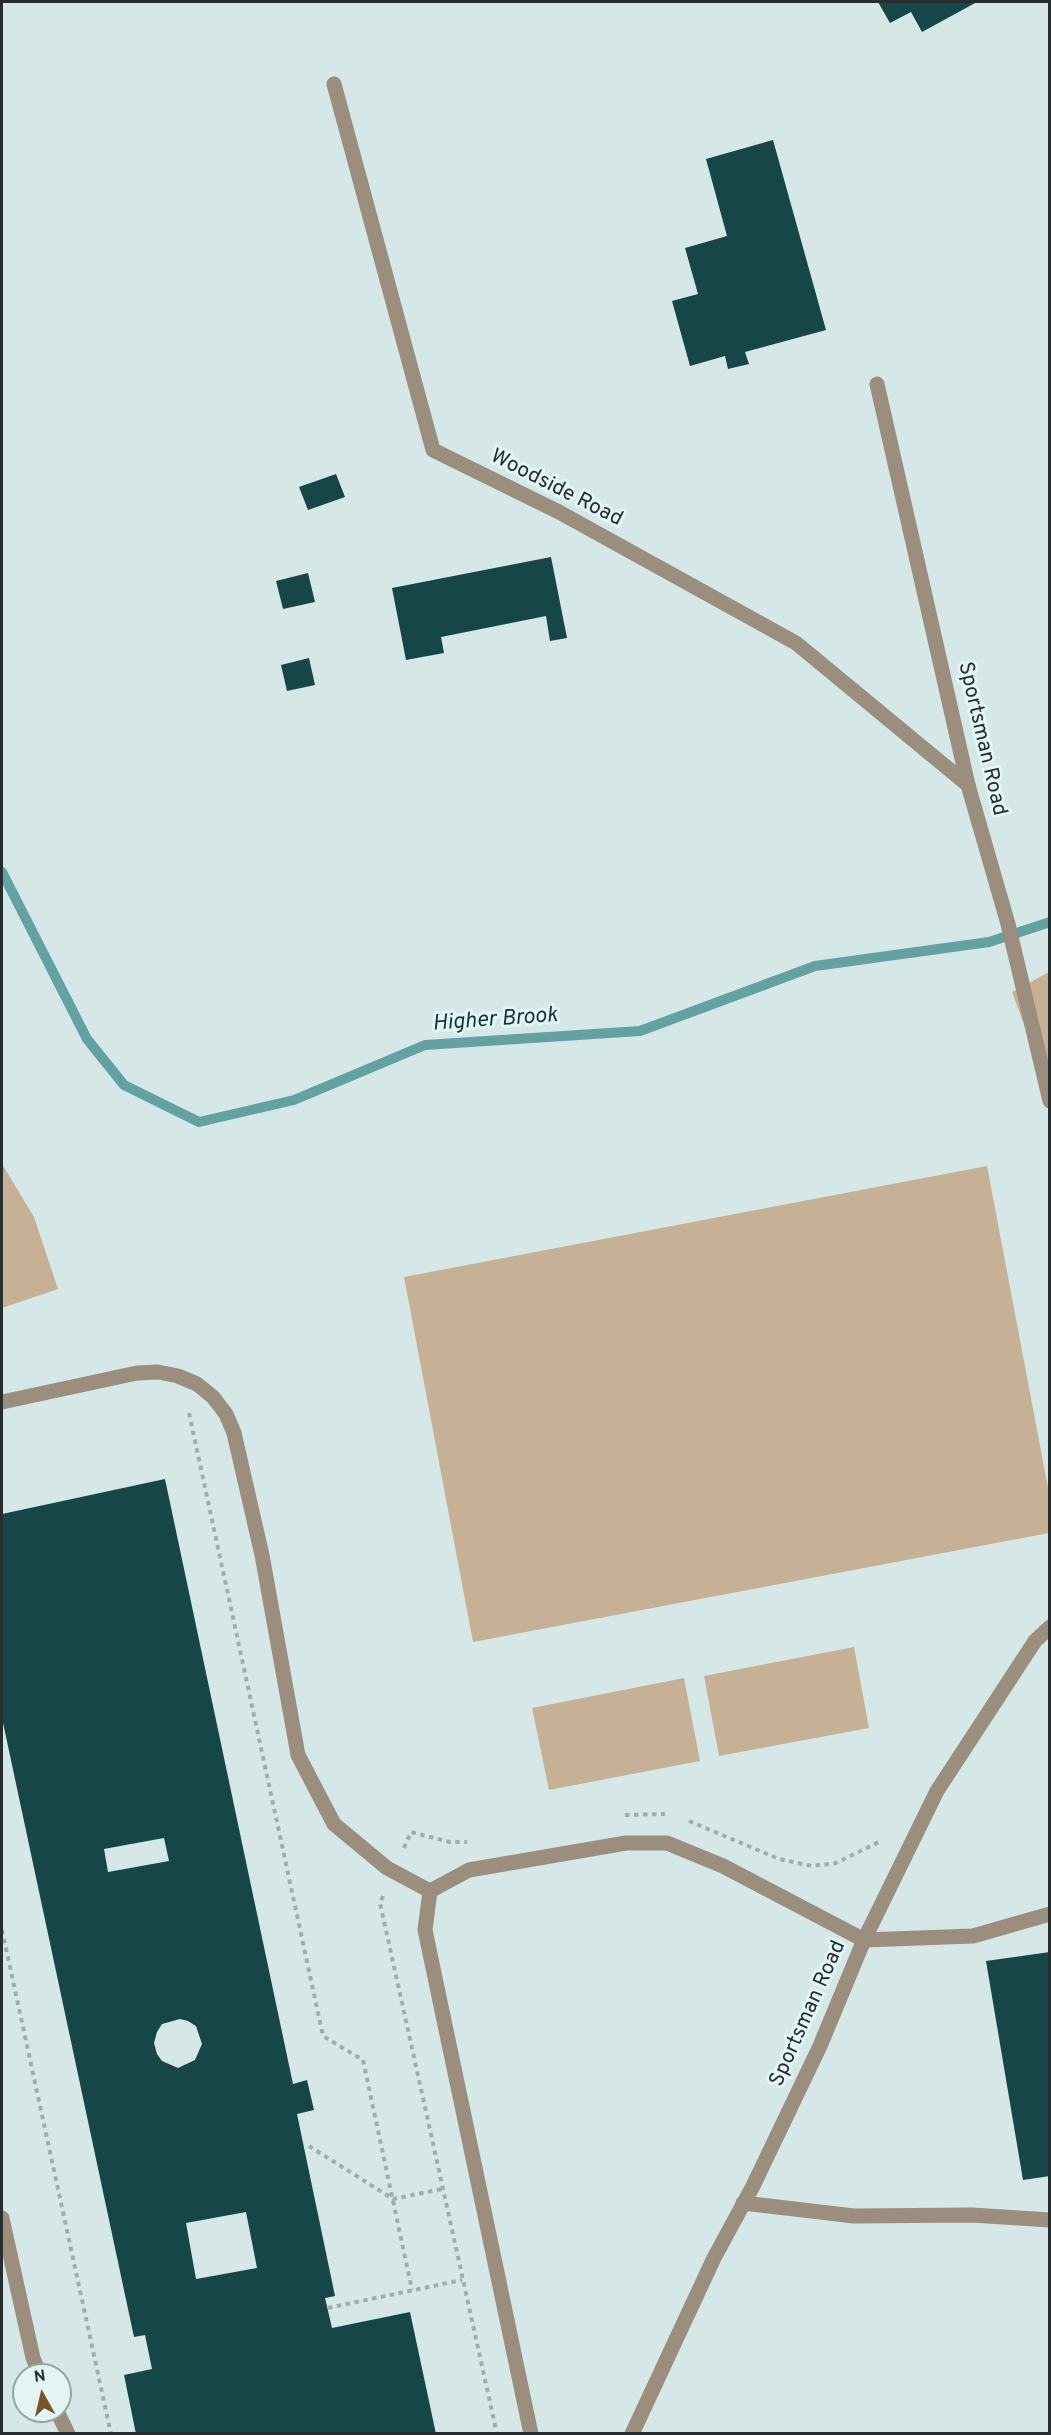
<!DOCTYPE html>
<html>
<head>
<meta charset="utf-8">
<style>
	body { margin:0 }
	#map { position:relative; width:1051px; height:2435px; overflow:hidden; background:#d6e7e7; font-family:Overpass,sans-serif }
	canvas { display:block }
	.frame { position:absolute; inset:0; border:3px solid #272d2e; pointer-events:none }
	.north { position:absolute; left:12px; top:2363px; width:60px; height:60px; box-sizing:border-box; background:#e3f4f4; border:2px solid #98a4a5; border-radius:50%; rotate:352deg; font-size:16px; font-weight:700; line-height:24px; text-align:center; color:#272d2e }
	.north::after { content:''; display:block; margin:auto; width:21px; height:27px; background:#74562a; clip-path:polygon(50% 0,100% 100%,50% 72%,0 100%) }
</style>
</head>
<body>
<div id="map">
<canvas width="1051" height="2435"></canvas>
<div class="frame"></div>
<div class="north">N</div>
</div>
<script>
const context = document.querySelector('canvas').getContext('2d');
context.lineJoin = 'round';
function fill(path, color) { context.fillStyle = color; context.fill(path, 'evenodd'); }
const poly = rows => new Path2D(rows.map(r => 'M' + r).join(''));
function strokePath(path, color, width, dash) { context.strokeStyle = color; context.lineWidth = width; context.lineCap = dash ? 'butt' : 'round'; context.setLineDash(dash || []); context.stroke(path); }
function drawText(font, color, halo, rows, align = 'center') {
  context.font = font + ' Overpass,sans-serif'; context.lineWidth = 6; context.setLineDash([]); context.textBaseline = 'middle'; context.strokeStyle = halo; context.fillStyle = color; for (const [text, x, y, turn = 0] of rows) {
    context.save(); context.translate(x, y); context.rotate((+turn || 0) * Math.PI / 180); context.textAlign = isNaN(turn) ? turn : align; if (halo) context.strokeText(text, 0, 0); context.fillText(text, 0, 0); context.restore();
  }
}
fill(poly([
	[1049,972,1049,1092,1012,992],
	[2,1164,34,1217,58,1289,2,1308],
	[987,1166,1049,1493,1049,1533,473,1642,404,1277],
	[854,1647,869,1728,719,1756,704,1676],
	[684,1678,700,1761,549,1790,532,1708]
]), '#c7b196');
strokePath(poly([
	[2,872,87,1039,124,1085,199,1122,294,1100,425,1045,640,1031,815,966,989,942,1050,922]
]), '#64a1a3', 10);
fill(poly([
	[878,2,977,2,922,32,911,12,890,23],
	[773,140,826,330,745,352,749,364,728,369,725,356,690,366,672,301,698,294,685,248,727,236,706,159],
	[336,474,345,497,308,510,299,487],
	[551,557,567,638,550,641,546,616,441,637,444,653,406,660,392,588],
	[308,573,315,602,283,609,276,581],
	[309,658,315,685,287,691,281,665],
	[165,1479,293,2084,307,2080,314,2110,297,2114,335,2296,325,2298,332,2328,410,2312,436,2434,136,2434,124,2375,152,2369,145,2335,134,2337,2,1718,2,1514],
	[164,1838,169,1861,108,1872,104,1849],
	[180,2019,188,2021,196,2026,202,2044,195,2060,178,2068,162,2061,157,2054,154,2043,157,2032,162,2024],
	[246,2212,257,2268,196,2279,186,2223],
	[1050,1952,1050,2176,1023,2180,986,1961]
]), '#164647');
strokePath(poly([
	[189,1413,323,2036,363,2060,412,2290],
	[625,1815,665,1814],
	[689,1821,779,1859,812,1866,836,1863,881,1841],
	[404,1848,411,1832,450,1842,467,1842],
	[383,1896,380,1903,497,2434],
	[2,1930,111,2434],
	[309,2146,393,2199,442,2189],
	[328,2308,462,2280]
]), '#a0adad', 4, [4.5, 4.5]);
strokePath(poly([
	[334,84,433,450,559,512,796,643,968,785],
	[877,384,968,785],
	[2,1402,137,1373,158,1372,178,1376,197,1384,213,1397,226,1414,234,1433,262,1555,298,1755,334,1824,387,1868,430,1891],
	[743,2203,854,2216,972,2215,1050,2220],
	[2,2218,33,2358,40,2375],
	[57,2411,68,2434],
	[531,2434,425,1930,430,1891,469,1870,626,1843,667,1843,723,1866,864,1940,973,1936,1050,1914]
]), '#9b8e7e', 15);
strokePath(poly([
	[968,785,1008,924,1050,1101],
	[632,2434,714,2258,753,2186,820,2046,864,1940,937,1791,1035,1641,1050,1627]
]), '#9b8e7e', 15);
drawText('21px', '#272d2e', '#e3f4f4', [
	["Woodside Road",556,489,27],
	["Sportsman Road",981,739,77],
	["Sportsman Road",809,2014,-66]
]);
drawText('italic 22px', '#153536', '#e3f4f4', [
	["Higher Brook",495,1021,-4]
]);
</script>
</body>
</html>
